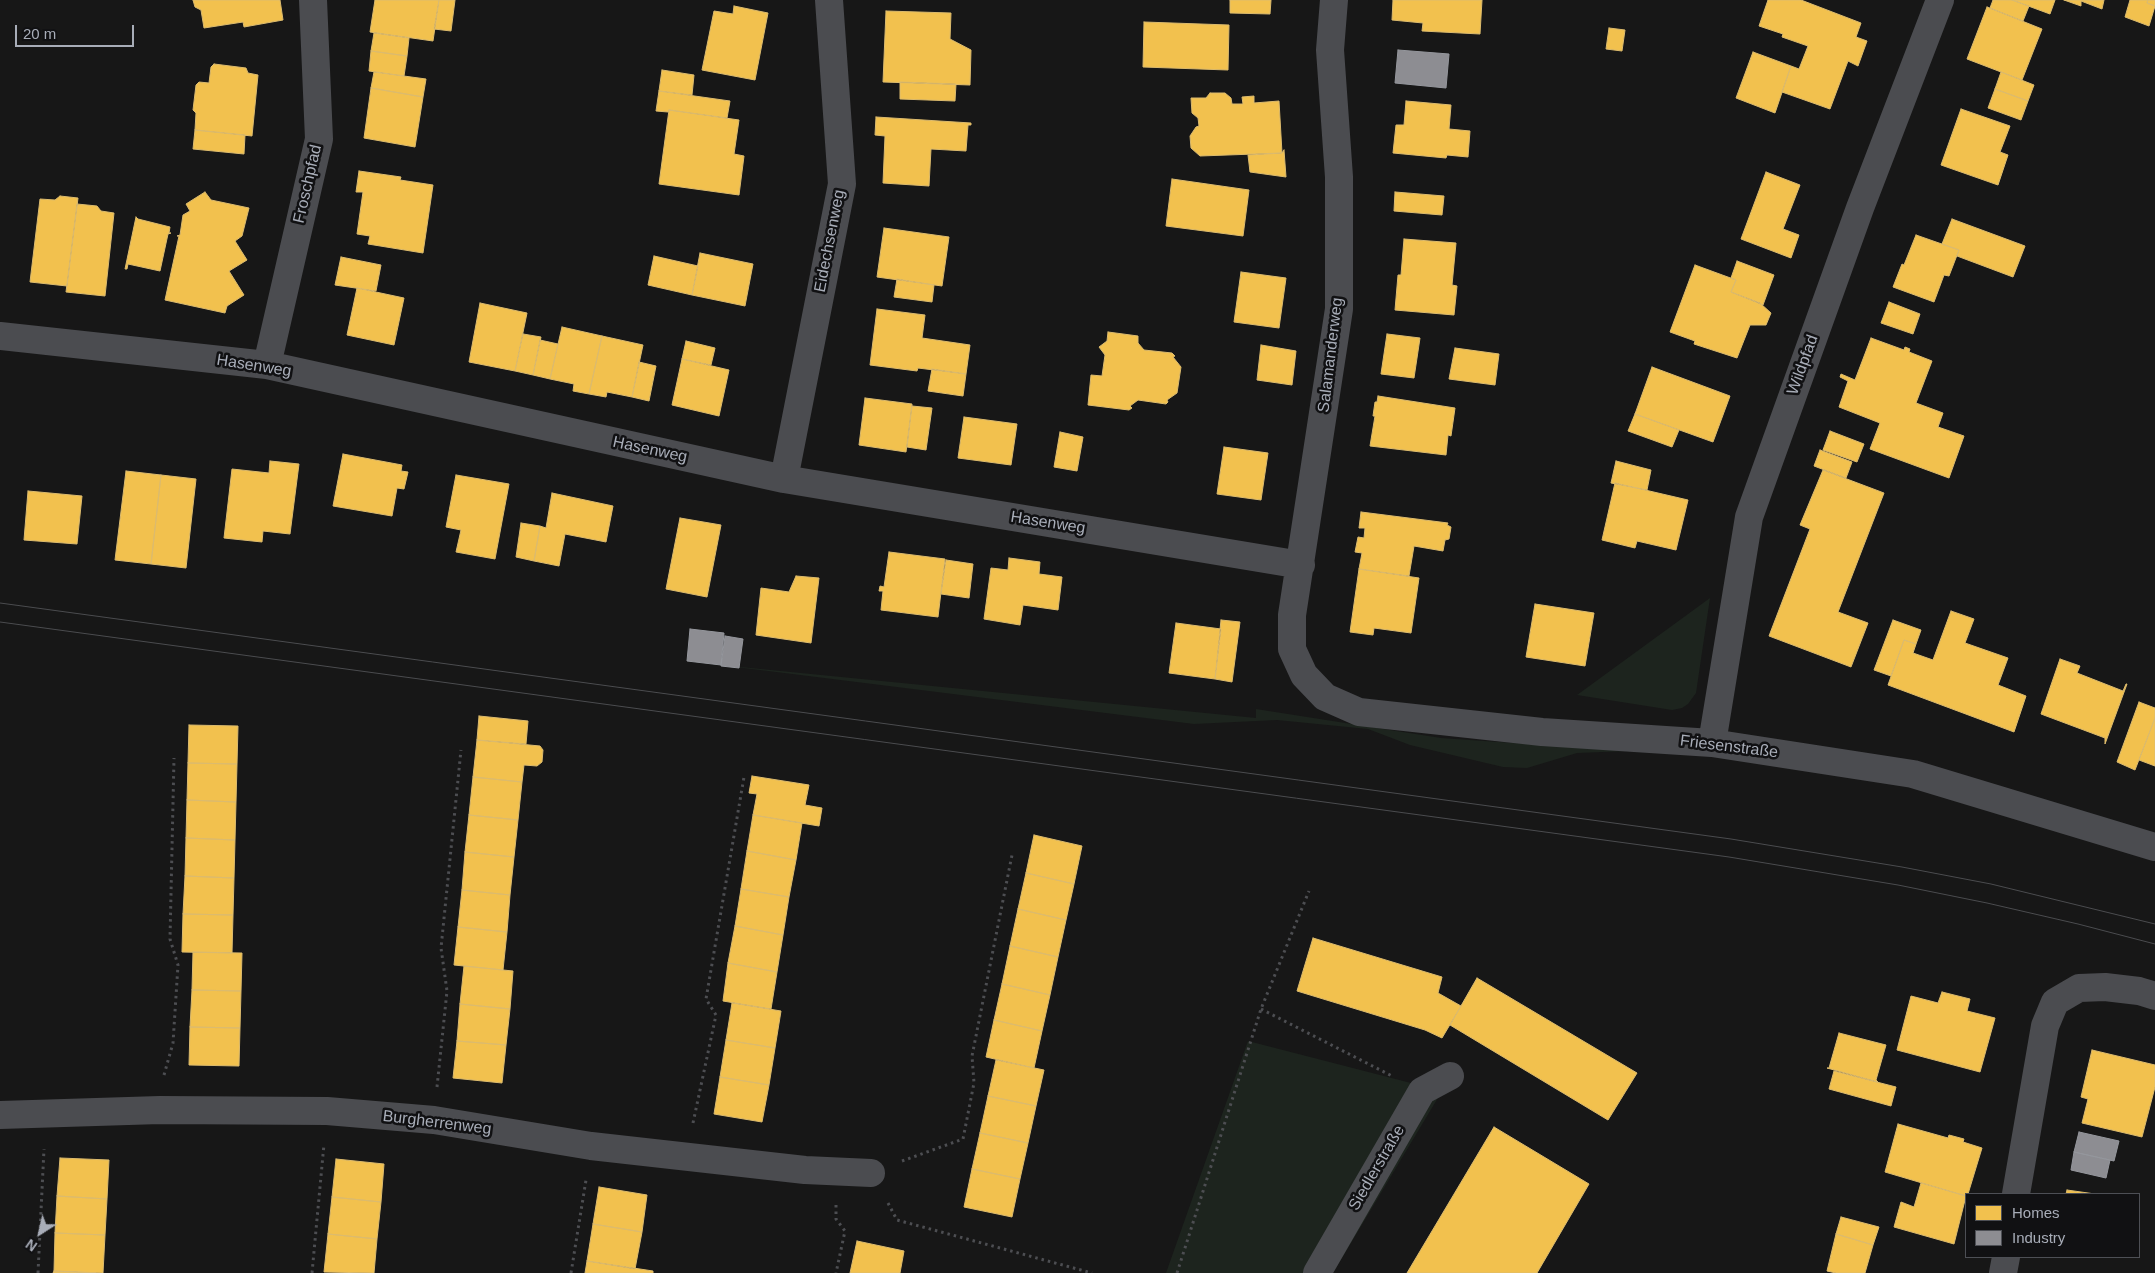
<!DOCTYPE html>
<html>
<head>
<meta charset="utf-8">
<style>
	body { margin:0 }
	#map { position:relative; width:2155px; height:1273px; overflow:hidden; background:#171717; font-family:Arial,sans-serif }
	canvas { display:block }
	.legend { position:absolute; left:1965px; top:1193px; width:175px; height:65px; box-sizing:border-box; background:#111113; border:1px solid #4d4f55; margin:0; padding:6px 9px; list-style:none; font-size:15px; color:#a8adb8 }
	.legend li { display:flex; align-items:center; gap:10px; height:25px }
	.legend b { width:25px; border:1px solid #4d4f55 }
	.north { position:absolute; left:15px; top:1208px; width:50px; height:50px; -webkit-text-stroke:4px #111113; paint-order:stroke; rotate:215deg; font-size:14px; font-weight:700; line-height:20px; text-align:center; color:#a8adb8 }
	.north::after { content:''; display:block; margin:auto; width:18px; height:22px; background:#a8adb8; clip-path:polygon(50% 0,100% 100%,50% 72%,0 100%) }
	.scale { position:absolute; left:15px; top:25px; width:119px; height:22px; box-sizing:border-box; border:2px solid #a8adb8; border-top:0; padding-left:6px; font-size:15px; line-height:18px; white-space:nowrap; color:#a8adb8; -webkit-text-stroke:4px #111113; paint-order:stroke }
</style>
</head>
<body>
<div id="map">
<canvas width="2155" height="1273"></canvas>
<ul class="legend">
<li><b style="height:14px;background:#f2c14e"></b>Homes</li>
<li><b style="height:14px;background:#8d8d92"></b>Industry</li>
</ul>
<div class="north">N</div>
<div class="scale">20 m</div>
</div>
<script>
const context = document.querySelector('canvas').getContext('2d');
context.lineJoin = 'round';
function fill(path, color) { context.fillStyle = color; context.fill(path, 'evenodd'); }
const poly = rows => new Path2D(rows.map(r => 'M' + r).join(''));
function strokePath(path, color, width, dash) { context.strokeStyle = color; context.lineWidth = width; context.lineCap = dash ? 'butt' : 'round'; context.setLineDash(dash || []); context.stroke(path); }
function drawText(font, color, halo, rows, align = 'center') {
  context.font = font + ' Arial,sans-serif'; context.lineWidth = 5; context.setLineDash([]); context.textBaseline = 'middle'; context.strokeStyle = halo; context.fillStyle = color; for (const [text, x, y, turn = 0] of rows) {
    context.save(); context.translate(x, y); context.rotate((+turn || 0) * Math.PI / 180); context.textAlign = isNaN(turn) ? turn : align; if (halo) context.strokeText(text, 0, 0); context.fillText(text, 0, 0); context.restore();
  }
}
fill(poly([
	[1710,598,1696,693,1688,704,1682,708,1672,710,1577,695],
	[720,665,1256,718,1256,709,1441,738,1629,751,1577,753,1527,768,1503,767,1410,745,1368,729,1277,720,1194,724],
	[1248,1041,1442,1091,1333,1273,1166,1273]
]), '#1d241e');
const homes = poly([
	[193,0,280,0,283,20,244,27,243,22,204,28,201,10,195,7,193,0],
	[375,0,439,0,433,41,370,32,375,0],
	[439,0,455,0,451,31,434,29,439,0],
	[1230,0,1271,0,1270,14,1230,13,1230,0],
	[1393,0,1482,0,1480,34,1422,31,1423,23,1392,20,1393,0],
	[1768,0,1801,0,1861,23,1856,37,1867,41,1858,66,1848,61,1830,109,1782,92,1791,66,1799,69,1808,46,1782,37,1783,34,1759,26,1768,0],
	[1993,0,2012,0,2029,6,2023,21,1990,8,1993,0],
	[2012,0,2055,0,2050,14,2012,0],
	[2064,0,2104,0,2102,9,2081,1,2081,6,2064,0],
	[2130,0,2148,0,2147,3,2155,6,2149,26,2125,17,2130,0],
	[2148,0,2155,0,2155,6,2147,3,2148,0],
	[734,6,768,13,755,80,702,70,714,11,733,14,734,6],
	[1987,7,2042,29,2022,80,1967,59,1987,7],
	[886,11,951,13,950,39,971,50,970,85,883,82,886,11],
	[1144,22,1229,25,1228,70,1143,67,1144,22],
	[1609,28,1625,30,1622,51,1606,49,1609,28],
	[374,33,409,38,407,56,371,51,374,33],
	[371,51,407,56,404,76,369,71,371,51],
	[1753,52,1791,66,1775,113,1736,98,1753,52],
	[214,64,246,68,248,73,258,75,252,136,195,130,196,113,193,110,196,85,199,82,209,83,211,67,214,64],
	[662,70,694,75,692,95,659,91,662,70],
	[374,72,426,79,423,97,371,88,374,72],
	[2001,72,2034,85,2028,101,1995,89,2001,72],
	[900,82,956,84,955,101,900,99,900,82],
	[371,88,423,97,415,147,364,138,371,88],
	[1995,89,2028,101,2021,120,1988,108,1995,89],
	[659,91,730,101,727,118,669,110,668,112,656,111,659,91],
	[1210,93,1225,93,1231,98,1232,104,1243,104,1242,97,1254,96,1254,103,1279,101,1282,153,1200,156,1191,148,1190,136,1196,127,1199,126,1198,118,1192,113,1191,98,1206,98,1210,93],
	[1406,101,1451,105,1449,129,1470,131,1468,157,1447,155,1446,158,1393,153,1396,125,1404,125,1406,101],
	[1961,109,2010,126,2000,152,2008,155,1998,185,1941,165,1961,109],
	[669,110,739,120,734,154,744,156,739,195,659,184,669,110],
	[876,117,971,123,971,125,968,125,966,151,931,149,929,186,883,183,885,136,875,135,876,117],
	[195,130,245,135,244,154,193,149,195,130],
	[1284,150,1286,177,1250,172,1248,155,1282,153,1284,150],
	[359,171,401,177,400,180,433,185,423,253,368,244,370,236,357,234,363,192,356,192,359,171],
	[1766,172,1800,185,1783,229,1799,235,1791,258,1741,239,1766,172],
	[1172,179,1249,190,1243,236,1166,226,1172,179],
	[205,192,211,200,249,208,242,236,235,241,247,260,229,271,244,295,227,306,225,313,165,300,179,236,177,236,180,235,183,215,190,211,186,204,205,192],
	[1395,192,1444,196,1442,215,1394,211,1395,192],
	[60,196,78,198,67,286,30,282,40,199,55,200,60,196],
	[77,204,97,206,101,211,114,213,105,296,66,292,77,204],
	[136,217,138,219,170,227,169,233,171,233,168,234,160,271,128,264,127,269,125,269,136,217],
	[1952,219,2025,246,2013,277,1957,256,1959,250,1942,244,1952,219],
	[884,228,949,237,942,286,877,277,884,228],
	[1916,235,1959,250,1949,276,1944,275,1934,302,1893,287,1902,264,1904,265,1916,235],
	[1404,239,1456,243,1452,285,1457,286,1454,315,1395,310,1398,275,1401,275,1404,239],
	[700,253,753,264,745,306,692,295,700,253],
	[654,256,698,266,692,295,648,285,654,256],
	[341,257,381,265,376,291,335,285,341,257],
	[1737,261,1774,275,1763,305,1731,292,1736,280,1731,278,1737,261],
	[1695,265,1736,280,1731,292,1760,303,1771,313,1766,325,1750,325,1737,358,1694,344,1695,341,1670,332,1695,265],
	[1241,272,1286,278,1279,328,1234,322,1241,272],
	[897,279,934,285,932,302,894,297,897,279],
	[357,288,404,298,394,345,347,335,357,288],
	[1889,302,1920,314,1913,334,1881,323,1889,302],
	[480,303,527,313,515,371,469,362,480,303],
	[877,309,925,315,922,338,970,345,966,374,918,368,917,371,870,365,877,309],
	[562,327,602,336,589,394,573,391,574,384,550,379,562,327],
	[1108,332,1138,336,1138,343,1144,350,1172,353,1175,356,1173,357,1181,367,1177,393,1167,400,1168,402,1166,404,1138,400,1130,406,1132,408,1129,410,1088,405,1091,375,1102,376,1105,355,1099,347,1107,341,1108,332],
	[523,334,541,337,533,375,515,371,523,334],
	[1387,334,1420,338,1414,378,1381,374,1387,334],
	[602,336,643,345,632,397,607,392,606,397,589,394,602,336],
	[1871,338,1904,350,1905,347,1910,349,1909,352,1932,361,1916,403,1943,413,1938,427,1964,436,1949,478,1870,449,1880,423,1839,407,1848,381,1840,377,1841,374,1855,380,1871,338],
	[540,340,558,344,550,379,533,375,540,340],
	[686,341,715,348,711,365,682,359,686,341],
	[1261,345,1296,351,1292,385,1257,380,1261,345],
	[1455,348,1499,354,1495,385,1449,379,1455,348],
	[682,359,729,370,719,416,672,405,682,359],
	[639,362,656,366,649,401,632,397,639,362],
	[1652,367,1730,396,1713,442,1635,414,1652,367],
	[932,369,966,374,963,396,928,391,932,369],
	[1378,396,1455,408,1451,436,1448,435,1446,455,1370,446,1375,416,1373,416,1375,402,1377,402,1378,396],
	[865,398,912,404,906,452,859,445,865,398],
	[912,406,932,408,926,450,907,447,912,406],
	[1635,414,1679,430,1672,447,1628,431,1635,414],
	[964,417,1017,424,1011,465,958,458,964,417],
	[1830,431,1864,444,1857,462,1823,450,1830,431],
	[1060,432,1083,437,1077,471,1054,467,1060,432],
	[1224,447,1268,453,1261,500,1217,494,1224,447],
	[1820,450,1852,462,1846,478,1814,466,1820,450],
	[343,454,402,465,401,471,408,472,404,489,397,488,392,516,333,506,343,454],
	[270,461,299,464,290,534,263,531,262,542,224,538,232,469,269,473,270,461],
	[1616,461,1651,470,1647,490,1611,483,1616,461],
	[1823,470,1884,493,1838,612,1868,623,1851,667,1769,636,1810,529,1800,525,1823,470],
	[126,471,161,475,151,564,115,560,126,471],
	[161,475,196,479,186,568,151,564,161,475],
	[456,475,509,484,495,559,456,552,461,530,446,527,456,475],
	[1615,483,1688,500,1676,550,1637,541,1635,548,1602,540,1615,483],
	[28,491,82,496,77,544,24,540,28,491],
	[552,493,613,506,606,542,565,534,559,566,534,561,540,526,546,528,552,493],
	[1361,512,1448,523,1447,525,1451,527,1449,539,1445,540,1443,551,1414,546,1409,576,1359,569,1362,553,1355,552,1358,537,1364,538,1365,528,1359,528,1361,512],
	[680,518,721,525,707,597,666,589,680,518],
	[521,523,540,526,534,561,516,557,521,523],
	[889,552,945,559,938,617,881,610,883,591,879,591,880,586,884,587,889,552],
	[1009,558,1040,562,1039,574,1062,577,1058,610,1023,605,1020,625,984,619,991,568,1008,570,1009,558],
	[946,560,973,564,969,598,941,594,946,560],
	[1359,569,1419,578,1411,633,1374,628,1373,635,1350,632,1359,569],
	[796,576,819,578,811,643,756,635,761,588,789,592,796,576],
	[1535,604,1594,613,1585,666,1526,657,1535,604],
	[1951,611,1974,619,1965,643,2008,658,1998,685,2026,696,2014,732,1888,685,1904,640,1916,644,1913,653,1933,660,1951,611],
	[1221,620,1240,622,1232,682,1215,679,1221,620],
	[1893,620,1921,630,1916,644,1904,640,1891,676,1874,670,1893,620],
	[1176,623,1221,629,1215,679,1169,673,1176,623],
	[2060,659,2080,666,2077,673,2123,691,2126,684,2127,684,2105,744,2105,738,2041,714,2060,659],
	[2139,702,2155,708,2155,718,2135,770,2117,762,2139,702],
	[479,716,528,721,526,744,477,740,479,716],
	[2155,718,2155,766,2139,760,2155,718],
	[189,725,238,726,237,764,188,763,189,725],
	[477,740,540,746,543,750,542,762,537,766,524,765,522,782,473,777,477,740],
	[188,763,237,764,236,802,187,800,188,763],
	[752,776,809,785,805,805,822,808,819,826,753,815,757,794,749,793,752,776],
	[473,777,522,782,518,820,469,815,473,777],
	[187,800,236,802,235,840,186,838,187,800],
	[469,815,518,820,514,857,465,852,469,815],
	[753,815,802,823,796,860,747,851,753,815],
	[1034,835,1082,846,1074,884,1026,873,1034,835],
	[186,838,235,840,234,878,185,876,186,838],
	[747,851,796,860,789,897,741,889,747,851],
	[465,852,514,857,510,895,462,890,465,852],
	[1026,873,1074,884,1066,920,1018,909,1026,873],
	[185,876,234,878,233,915,183,914,185,876],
	[741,889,789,897,783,935,735,926,741,889],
	[462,890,510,895,507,932,458,927,462,890],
	[1018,909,1066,920,1058,957,1010,946,1018,909],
	[183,914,233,915,232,953,182,952,183,914],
	[735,926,783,935,777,972,728,963,735,926],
	[458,927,507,932,503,970,454,965,458,927],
	[1313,938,1442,977,1438,993,1461,1006,1442,1038,1425,1030,1297,991,1313,938],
	[1010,946,1058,957,1050,995,1002,984,1010,946],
	[193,952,242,953,241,991,192,990,193,952],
	[728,963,777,972,771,1009,723,1001,728,963],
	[464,966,513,971,510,1009,460,1004,464,966],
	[1477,978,1637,1073,1608,1120,1450,1025,1477,978],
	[1002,984,1050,995,1042,1031,994,1020,1002,984],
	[192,990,241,991,240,1028,190,1027,192,990],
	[1942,992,1970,999,1967,1011,1995,1018,1980,1072,1897,1050,1911,996,1938,1003,1942,992],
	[732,1003,781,1011,775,1048,726,1040,732,1003],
	[460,1004,510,1009,506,1045,457,1041,460,1004],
	[994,1020,1042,1031,1034,1068,986,1057,994,1020],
	[190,1027,240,1028,239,1066,189,1065,190,1027],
	[1839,1033,1886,1045,1876,1080,1878,1082,1827,1068,1829,1068,1839,1033],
	[726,1040,775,1048,769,1085,720,1077,726,1040],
	[457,1041,506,1045,502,1083,453,1078,457,1041],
	[2092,1050,2155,1065,2155,1087,2142,1137,2082,1123,2088,1099,2081,1097,2092,1050],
	[996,1060,1044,1070,1036,1106,988,1096,996,1060],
	[1834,1071,1896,1087,1891,1106,1829,1089,1834,1071],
	[720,1077,769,1085,762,1122,714,1114,720,1077],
	[988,1096,1036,1106,1028,1143,980,1133,988,1096],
	[1898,1124,1948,1138,1949,1135,1964,1139,1963,1142,1982,1148,1968,1194,1966,1196,1885,1172,1898,1124],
	[1494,1127,1589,1184,1537,1273,1407,1273,1494,1127],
	[980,1133,1028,1143,1020,1179,972,1169,980,1133],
	[60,1158,109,1160,107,1199,57,1196,60,1158],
	[336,1159,384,1164,381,1202,332,1197,336,1159],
	[972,1169,1020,1179,1012,1217,964,1207,972,1169],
	[1921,1183,1966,1196,1954,1244,1894,1227,1901,1202,1914,1207,1921,1183],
	[599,1187,647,1195,642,1232,593,1224,599,1187],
	[2067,1190,2095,1194,2066,1194,2067,1190],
	[57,1196,107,1199,105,1235,55,1233,57,1196],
	[332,1197,381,1202,377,1239,328,1234,332,1197],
	[1841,1217,1879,1227,1873,1245,1836,1234,1841,1217],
	[593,1224,642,1232,635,1269,587,1261,593,1224],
	[55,1233,105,1235,103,1273,54,1271,55,1233],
	[328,1234,377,1239,374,1273,324,1272,328,1234],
	[1836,1234,1873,1245,1865,1273,1836,1273,1827,1271,1836,1234],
	[857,1241,904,1251,900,1273,850,1273,857,1241],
	[587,1261,653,1271,653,1273,585,1273,587,1261],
	[54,1271,96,1273,53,1273,54,1271]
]);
fill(homes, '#f2c14e');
strokePath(homes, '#dcbb6e', 1);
const industry = poly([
	[1398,50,1449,54,1446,88,1395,83,1398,50],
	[690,629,724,633,721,665,687,661,690,629],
	[725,636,743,639,739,668,721,666,725,636],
	[2079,1132,2119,1141,2114,1161,2074,1152,2079,1132],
	[2074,1152,2110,1160,2106,1178,2071,1170,2074,1152]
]);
fill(industry, '#8d8d92');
strokePath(industry, '#95979d', 1);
strokePath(poly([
	[1261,1009,1392,1076],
	[164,1075,173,1043,178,965,170,939,174,758],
	[437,1087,447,991,441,948,461,750],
	[693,1123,716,1015,706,999,744,777],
	[902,1161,963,1139,974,1083,972,1056,1012,855],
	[888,1203,897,1220,1092,1273],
	[836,1205,836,1219,845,1231,836,1273],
	[38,1273,44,1149],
	[312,1273,324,1144],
	[571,1273,586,1180],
	[1177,1273,1261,1009,1309,891]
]), '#4d4e52', 3, [2.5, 4]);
strokePath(poly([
	[1334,0,1330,50,1339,177,1339,309,1292,615,1292,649,1304,675,1325,697,1359,712,1542,732,1712,743,1913,774,2155,847],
	[0,336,267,365,784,479,1301,565],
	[267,365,319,139,313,0],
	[784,479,842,184,829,0],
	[1712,743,1749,517,1860,208,1940,0],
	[0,1115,160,1110,327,1111,434,1120,591,1146,805,1170,871,1173],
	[2016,1194,2045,1026,2055,1002,2079,988,2105,987,2139,991,2155,996],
	[1317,1273,1422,1091,1450,1076],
	[2003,1273,2006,1257]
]), '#4b4c50', 28);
strokePath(poly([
	[0,603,1731,839,1902,867,1991,884,2155,924],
	[0,622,1729,857,1898,885,1987,903,2078,924,2155,944]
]), '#4b4c4f', 1);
drawText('16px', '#a8adb8', '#111113', [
	["Froschpfad",308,184,-77],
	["Eidechsenweg",830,241,-79],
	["Salamanderweg",1331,355,-83],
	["Wildpfad",1803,365,-70],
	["Hasenweg",254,366,9],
	["Hasenweg",650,450,12],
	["Hasenweg",1048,523,9],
	["Friesenstraße",1729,747,7],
	["Burgherrenweg",437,1123,7],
	["Siedlerstraße",1377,1168,-60]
]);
</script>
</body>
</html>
